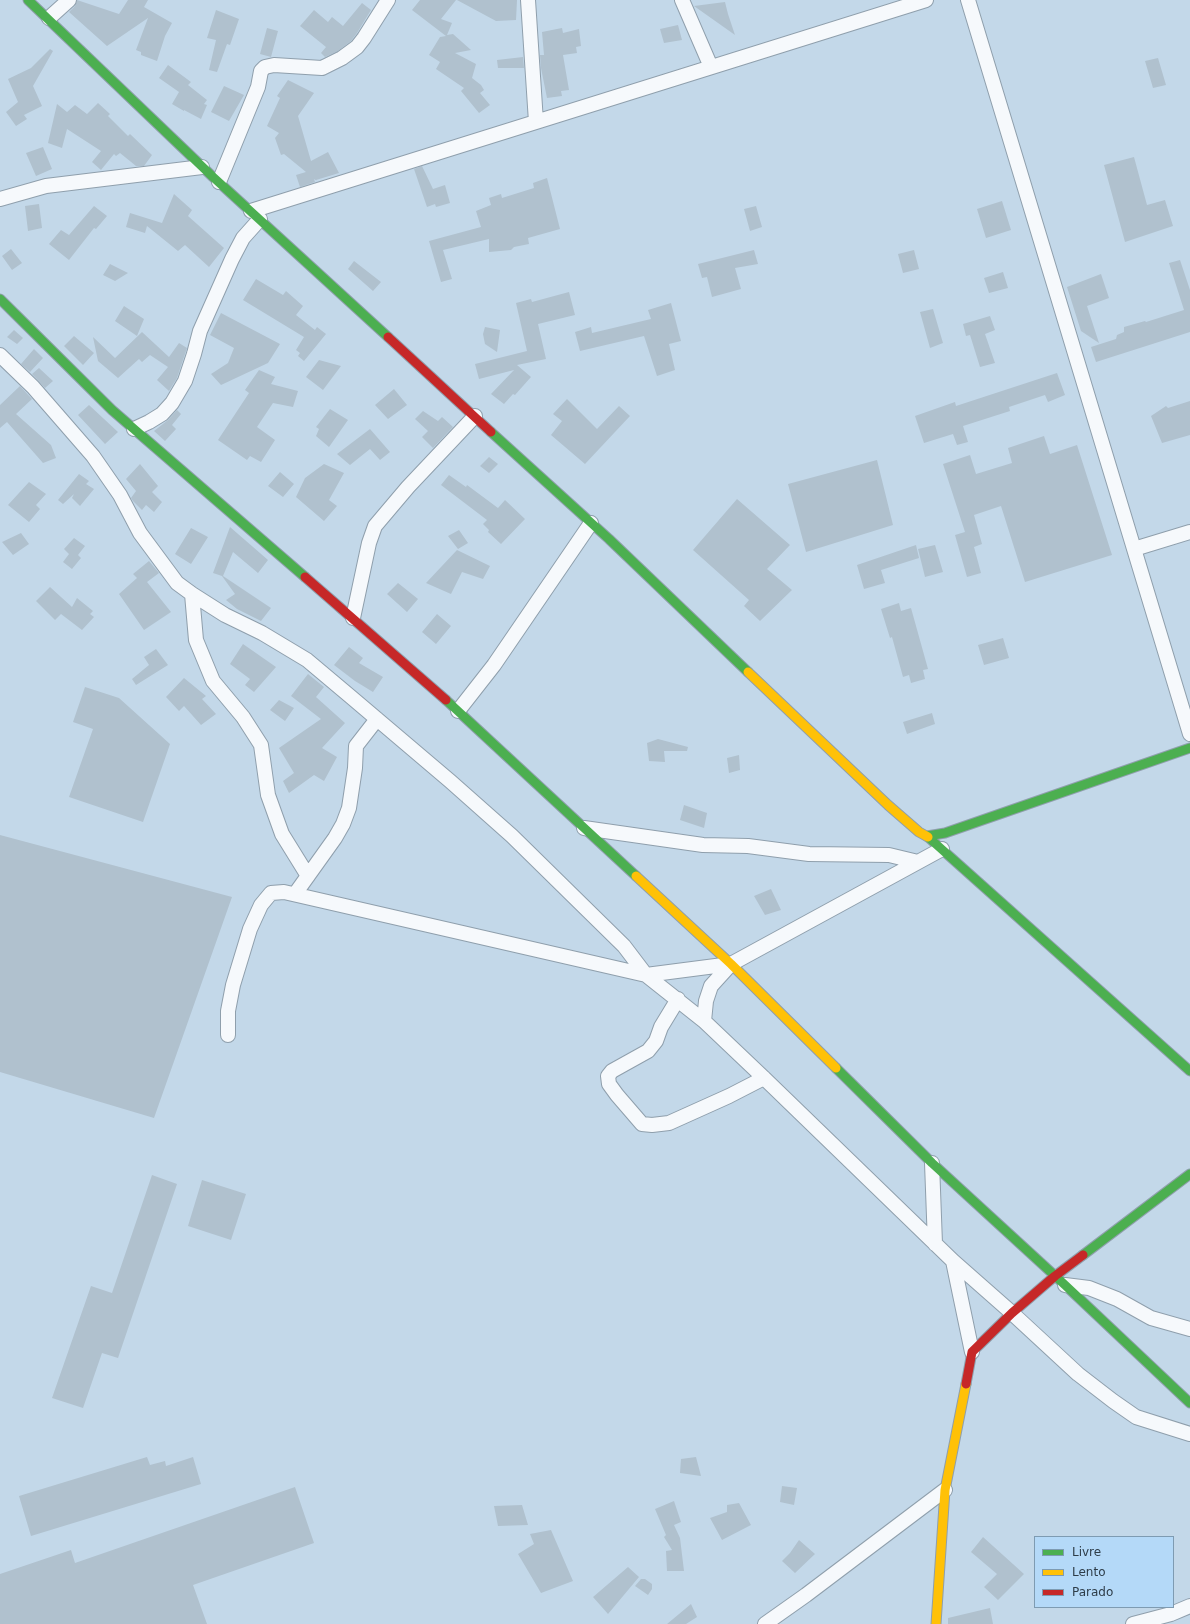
<!DOCTYPE html>
<html>
<head>
<meta charset="utf-8">
<style>
	body { margin:0 }
	#map { position:relative; width:1190px; height:1624px; overflow:hidden; background:#c3d8e9; font-family:"DejaVu Sans",sans-serif }
	canvas { display:block }
	.legend { position:absolute; left:1034px; top:1536px; width:140px; height:72px; box-sizing:border-box; background:#b4d9f8; border:1px solid #7e9bb2; margin:0; padding:5px 7px; list-style:none; font-size:12px; color:#2e3d49 }
	.legend li { display:flex; align-items:center; gap:8px; height:20px }
	.legend b { width:20px; border:1px solid #7e9bb2 }
</style>
</head>
<body>
<div id="map">
<canvas width="1190" height="1624"></canvas>
<ul class="legend">
<li><b style="height:5px;background:#4caf50"></b>Livre</li>
<li><b style="height:5px;background:#ffc107"></b>Lento</li>
<li><b style="height:5px;background:#c62828"></b>Parado</li>
</ul>
</div>
<script>
const context = document.querySelector('canvas').getContext('2d');
context.lineJoin = 'round';
function fill(path, color) { context.fillStyle = color; context.fill(path, 'evenodd'); }
const poly = rows => new Path2D(rows.map(r => 'M' + r).join(''));
function strokePath(path, color, width, dash) { context.strokeStyle = color; context.lineWidth = width; context.lineCap = dash ? 'butt' : 'round'; context.setLineDash(dash || []); context.stroke(path); }
fill(poly([
	[77,0,119,14,128,0,148,0,144,7,172,23,165,36,157,61,141,55,141,52,136,50,148,18,107,46,69,12,75,6],
	[420,0,456,0,441,19,452,23,447,35,453,34,471,50,455,53,476,64,472,78,481,85,484,90,480,93,490,105,479,113,461,91,464,88,436,69,440,62,429,55,440,37,446,36,412,10],
	[457,0,517,0,516,20,496,21],
	[725,2,728,14,735,35,694,6],
	[362,3,371,10,357,33,351,41,338,51,325,57,321,53,326,47,300,26,314,10,328,22,332,17,343,26],
	[216,10,239,19,230,45,227,44,217,72,209,70,216,40,207,38],
	[678,25,682,40,664,43,660,29],
	[267,28,278,31,271,57,260,54],
	[562,28,563,33,579,29,581,46,576,47,577,53,563,55,569,90,561,91,562,96,547,98,541,68,540,55,544,55,542,32],
	[50,49,53,51,33,86,42,106,24,115,27,119,16,126,6,112,18,102,8,79,31,68],
	[523,57,524,68,498,68,497,60],
	[1158,58,1166,85,1153,88,1145,61],
	[168,65,191,82,188,85,207,100,204,104,207,105,201,119,184,110,184,111,172,104,179,92,159,78],
	[288,80,314,93,298,116,311,161,328,152,339,173,316,180,317,181,314,179,315,182,300,187,296,175,306,172,284,154,281,155,275,138,279,133,267,126,280,98,277,96],
	[224,86,244,95,229,121,211,112],
	[98,103,110,114,108,116,128,136,130,134,152,155,144,166,136,166,120,153,116,156,114,154,101,170,92,162,101,151,67,129,62,148,48,143,57,104,67,112,75,105,87,114],
	[43,147,52,169,36,176,26,153],
	[1134,157,1147,205,1165,200,1173,226,1125,242,1104,165],
	[422,166,433,189,445,185,450,203,436,207,435,204,427,207,414,169],
	[547,178,560,229,528,238,529,244,514,247,511,250,489,252,489,239,443,250,452,279,441,282,429,241,481,227,476,211,491,205,489,198,501,194,502,198,534,188,533,183],
	[174,194,192,210,188,216,224,248,209,267,185,245,178,251,147,226,145,233,126,227,130,213,162,223],
	[1002,201,1011,230,986,238,977,209],
	[39,204,42,228,28,231,25,206],
	[94,206,107,216,96,229,94,228,69,260,49,244,61,230,69,235],
	[756,206,762,227,750,231,744,209],
	[11,249,22,263,12,270,2,256],
	[754,250,758,264,735,268,741,289,712,297,707,277,702,278,698,264],
	[914,250,919,269,903,273,898,254],
	[1180,260,1190,290,1190,332,1096,362,1091,347,1116,339,1117,335,1124,332,1124,327,1145,321,1146,322,1184,310,1169,263],
	[354,261,381,282,373,291,348,269],
	[110,264,128,273,115,281,103,275],
	[1003,272,1008,288,989,293,984,278],
	[1101,274,1109,298,1087,306,1099,343,1081,331,1067,287],
	[256,279,283,295,286,291,303,306,296,315,315,330,317,327,326,334,304,361,298,356,300,353,296,350,304,337,243,300],
	[569,292,575,315,538,324,546,359,517,365,531,377,515,395,513,394,504,404,491,394,514,370,479,379,475,364,527,351,516,303,531,299,532,302],
	[671,303,681,341,669,344,675,370,657,376,644,336,580,351,575,332,591,327,592,333,651,319,648,310],
	[124,306,144,319,137,336,115,321],
	[933,309,943,343,930,348,920,312],
	[221,313,280,344,268,363,221,385,211,374,228,363,234,348,210,335],
	[990,316,995,330,985,334,995,363,980,367,970,335,966,336,963,324],
	[485,327,500,330,497,352,485,344,483,334],
	[14,330,23,338,17,344,7,337],
	[142,332,169,357,179,343,187,348,177,378,169,391,157,380,168,367,150,355,142,362,139,359,118,378,98,361,93,337,115,358],
	[74,336,94,353,83,365,64,346],
	[34,349,43,358,30,372,21,364],
	[319,360,341,366,323,390,306,377],
	[39,368,53,381,45,388,32,374],
	[259,370,275,377,271,384,298,391,293,407,273,403,257,427,275,440,261,462,250,456,247,460,218,440,249,393,245,390],
	[1057,373,1065,395,1048,402,1045,395,1009,407,1010,411,963,426,968,442,957,445,953,434,924,443,915,416,955,402,956,406],
	[20,386,32,399,16,414,51,445,56,458,43,463,7,422,0,428,0,405],
	[394,389,407,405,388,419,375,405],
	[567,399,597,429,619,406,630,416,585,464,551,435,562,421,553,414],
	[1190,401,1190,435,1162,443,1151,416,1166,406,1168,408],
	[89,405,118,432,105,444,78,415],
	[330,409,348,420,329,447,316,436,319,429,316,427],
	[177,410,181,414,172,425,176,429,165,441,154,431,168,420],
	[423,411,438,421,442,417,453,427,433,448,422,437,428,431,415,419],
	[370,429,390,452,380,460,370,449,350,465,337,454],
	[1044,436,1050,454,1077,445,1112,555,1025,582,1001,506,974,515,982,544,974,547,981,573,967,577,955,535,965,532,943,464,970,455,976,474,1012,463,1008,448],
	[489,457,498,464,489,473,480,466],
	[877,460,893,525,806,552,788,484],
	[140,464,158,486,152,492,162,502,154,512,146,505,142,510,133,501,131,498,136,491,126,479],
	[324,464,344,473,329,500,337,506,324,521,296,497,305,478],
	[280,472,294,484,283,497,268,486],
	[79,474,89,481,86,484,94,489,80,506,72,498,74,494,63,504,58,500],
	[449,475,466,487,467,485,498,508,505,500,525,519,501,544,488,532,489,530,483,524,487,520,441,485],
	[29,482,46,494,36,505,40,509,29,522,8,505],
	[737,499,790,545,767,569,792,590,760,621,744,606,749,600,693,550],
	[230,527,268,560,258,573,233,552,223,576,271,608,261,621,237,609,226,600,235,594,222,576,213,573],
	[191,528,208,537,191,564,175,554],
	[459,530,468,543,458,549,448,536],
	[21,533,29,544,13,555,2,542],
	[74,538,85,546,78,555,81,558,72,569,63,562,69,554,64,549],
	[916,545,919,558,881,570,885,583,864,589,857,565],
	[935,545,943,572,925,577,918,549],
	[457,550,490,566,483,579,462,572,451,594,426,583],
	[149,561,159,573,147,582,171,612,144,630,119,594,137,578,133,574],
	[398,583,418,599,407,612,387,594],
	[50,587,72,607,77,598,93,611,90,614,94,617,82,630,61,614,55,620,36,601],
	[899,603,901,611,911,608,928,669,923,670,925,679,911,683,909,675,903,677,892,637,890,638,881,609],
	[437,614,451,626,436,644,422,632],
	[1003,638,1009,658,984,665,978,645],
	[243,644,276,667,254,692,245,685,250,679,230,664],
	[349,647,363,658,359,663,383,677,373,692,355,681,334,665],
	[156,649,168,665,136,685,132,679,149,665,144,657],
	[308,674,324,687,316,697,345,723,322,748,337,757,324,781,314,775,289,793,283,781,294,773,279,748,321,719,291,696],
	[184,678,206,696,202,699,216,714,201,725,184,706,179,711,166,697],
	[85,687,119,698,170,744,143,822,69,797,93,729,73,722],
	[279,700,294,708,285,721,270,710],
	[932,713,935,724,907,734,903,722],
	[658,739,688,747,687,751,664,751,665,762,649,761,647,743],
	[739,755,740,770,729,773,727,758],
	[684,805,707,813,704,828,680,820],
	[0,835,232,897,154,1118,0,1072],
	[771,889,781,910,765,915,754,896],
	[152,1175,177,1184,118,1358,102,1353,83,1408,52,1398,91,1286,112,1293],
	[202,1180,246,1194,231,1240,188,1226],
	[147,1457,150,1465,165,1461,166,1466,193,1457,201,1484,31,1536,19,1496],
	[696,1457,701,1476,680,1473,681,1459],
	[782,1486,797,1488,794,1505,780,1502],
	[295,1487,314,1543,193,1585,207,1624,0,1624,0,1574,71,1550,75,1563],
	[674,1501,681,1522,674,1525,680,1538,684,1571,667,1571,666,1551,672,1550,664,1537,666,1535,655,1509],
	[739,1503,751,1525,722,1540,710,1518,727,1512,727,1505],
	[522,1505,528,1525,498,1526,494,1506],
	[551,1530,573,1581,541,1593,518,1554,534,1544,530,1534],
	[983,1537,1024,1574,998,1600,984,1587,997,1574,971,1552],
	[799,1540,815,1554,795,1573,782,1561,790,1553],
	[628,1567,639,1577,608,1614,593,1597],
	[641,1579,645,1579,652,1584,652,1589,648,1595,635,1586],
	[691,1604,697,1617,686,1624,667,1624],
	[990,1608,993,1624,948,1624,948,1618]
]), '#b0c1ce');
const street = poly([
	[528,0,536,122],
	[682,0,711,67],
	[968,0,1190,734],
	[49,18,69,0],
	[219,182,258,87,261,71,265,67,274,65,322,68,342,58,357,47,364,38,388,0],
	[0,199,46,186,202,167],
	[251,211,926,0],
	[0,355,33,387,93,456,120,495,140,533,177,583,192,594,225,615,262,633,307,660,351,697,450,781,512,836,624,946,646,975,731,964],
	[134,429,149,422,162,414,172,403,185,381,194,354,200,331,232,259,243,238,260,219],
	[1134,549,1190,532],
	[192,594,196,640,213,681,243,717,261,745,268,795,282,834,308,876],
	[353,618,369,543,375,526,408,487,475,416],
	[458,711,494,665,591,523],
	[584,828,703,845,748,846,809,854,889,855,918,862],
	[295,894,335,838,343,824,349,808,355,768,356,746,377,719],
	[678,999,661,1027,656,1041,648,1051,612,1071,608,1076,609,1084,617,1095,642,1124,652,1125,669,1123,729,1096,764,1078],
	[704,1021,706,1001,711,986,731,964,942,849],
	[228,1035,228,1011,233,985,250,929,261,905,271,893,284,892,646,975,704,1021,764,1078,953,1261,972,1352],
	[932,1163,935,1244],
	[953,1261,1012,1313,1078,1374,1113,1401,1136,1417,1190,1434],
	[1065,1285,1089,1288,1117,1299,1151,1318,1190,1329],
	[765,1624,806,1595,945,1490],
	[1133,1624,1171,1614,1190,1606]
]);
const fast = poly([
	[28,0,213,177,388,337],
	[0,299,112,410,305,577],
	[491,432,609,539,748,672],
	[446,700,636,876],
	[927,836,945,833,1190,748],
	[928,837,1190,1071],
	[836,1068,932,1163,1065,1285,1190,1403],
	[1083,1255,1190,1174]
]);
const slow = poly([
	[748,672,888,805,919,832,928,837],
	[636,876,731,964,836,1068],
	[936,1624,945,1490,966,1384]
]);
const jam = poly([
	[388,337,491,432],
	[305,577,446,700],
	[966,1384,972,1352,1012,1313,1055,1276,1083,1255]
]);
strokePath(street, '#8f9fac', 16);
strokePath(fast, '#8f9fac', 11);
strokePath(slow, '#8f9fac', 11);
strokePath(jam, '#8f9fac', 11);
strokePath(street, '#f6f9fc', 14);
strokePath(fast, '#4caf50', 9);
strokePath(slow, '#ffc107', 9);
strokePath(jam, '#c62828', 9);
</script>
</body>
</html>
